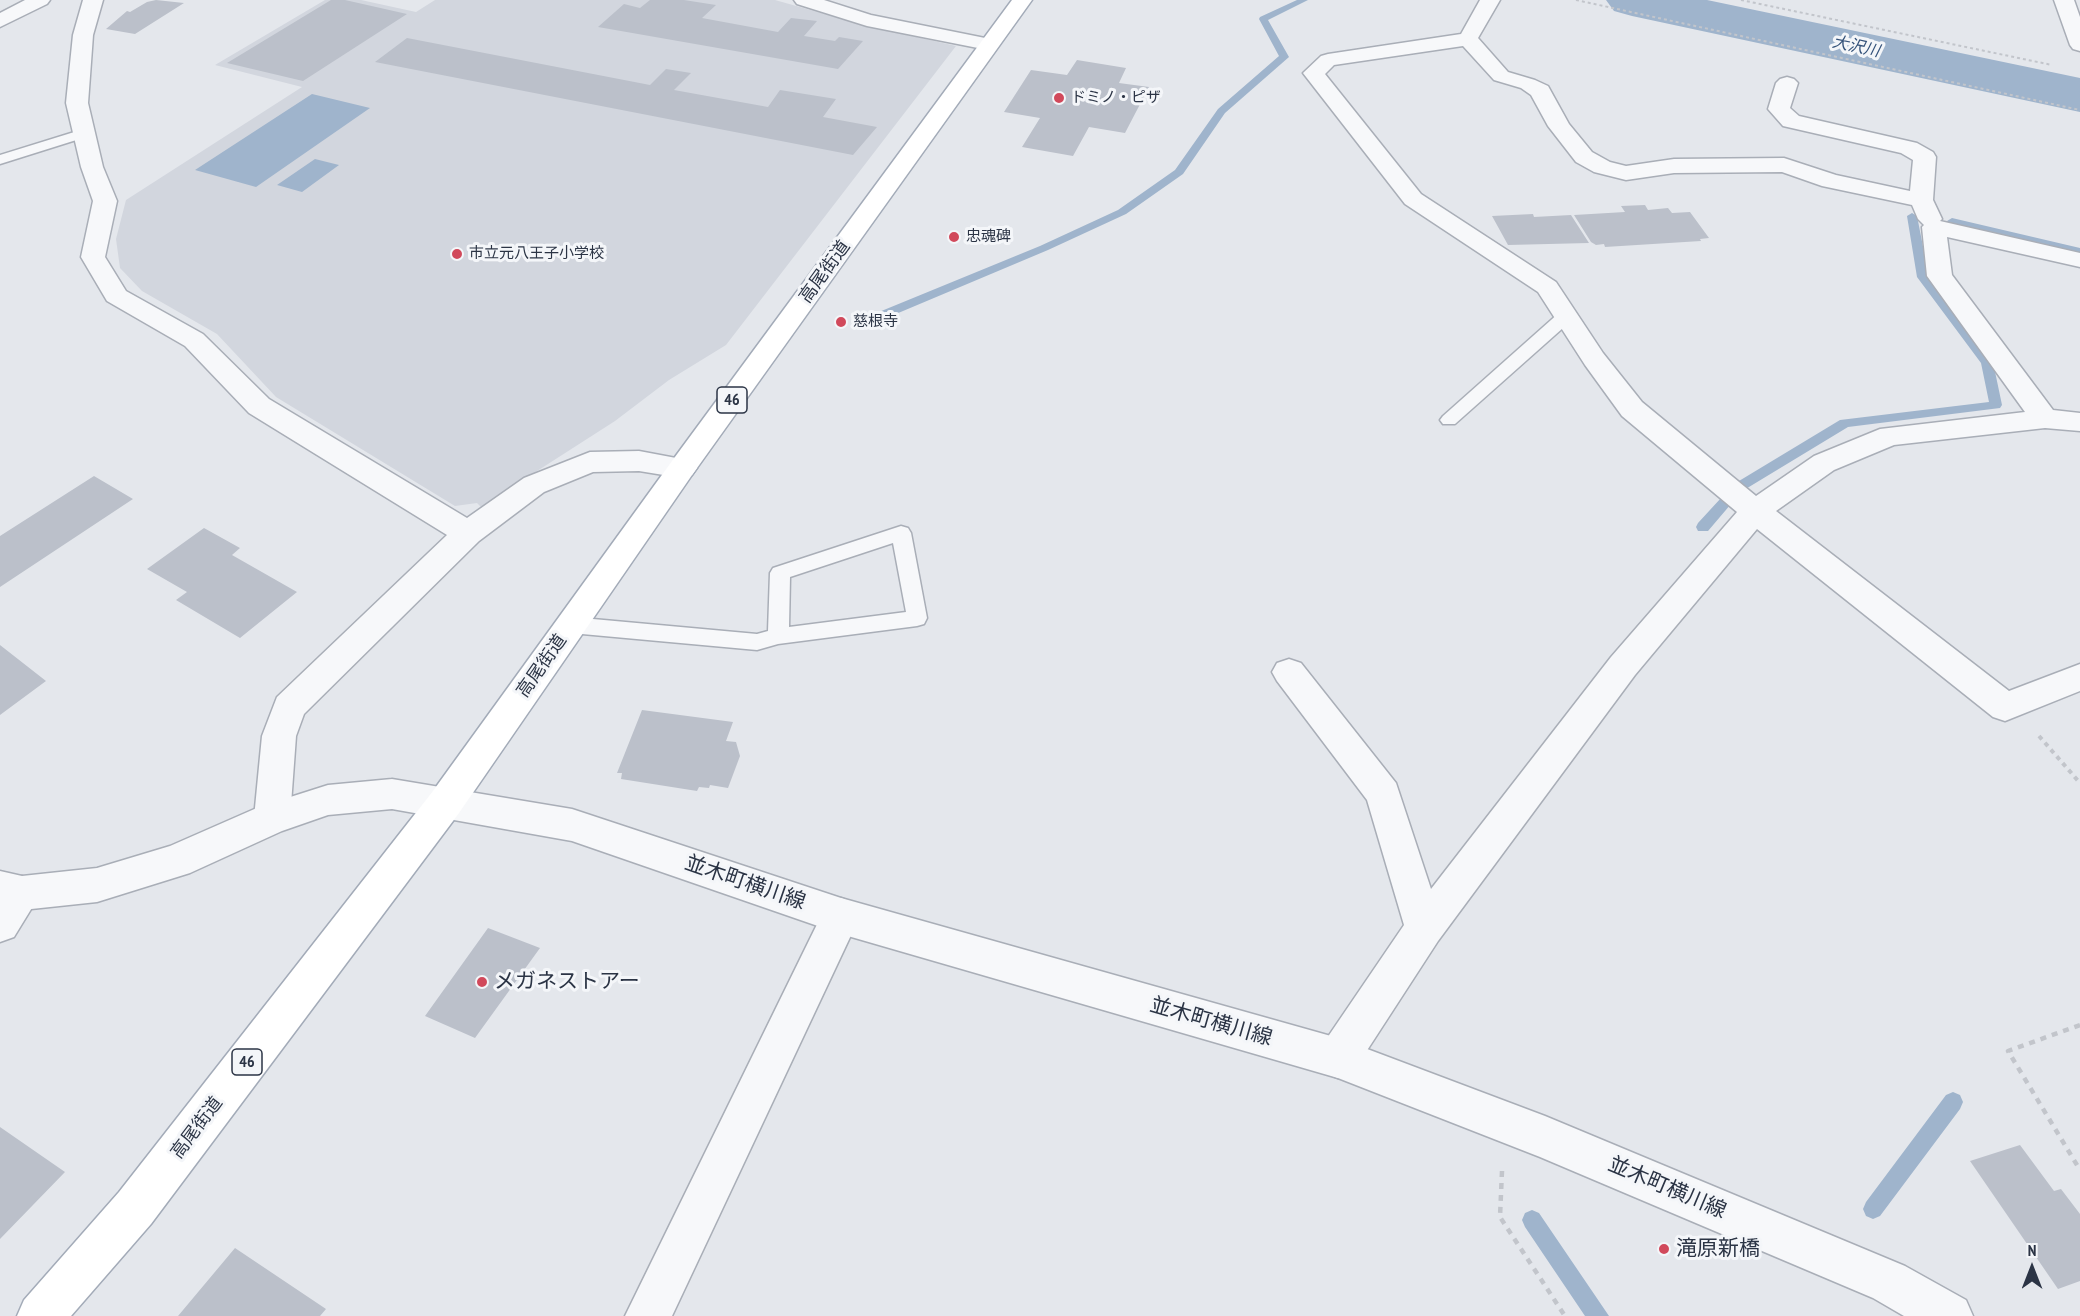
<!DOCTYPE html>
<html>
<head>
<meta charset="utf-8">
<style>
	body { margin:0 }
	#map { position:relative; width:2080px; height:1316px; overflow:hidden; background:#e4e7ec; font-family:"PT Sans Narrow",sans-serif }
	canvas { display:block }
	.north { position:absolute; left:2002px; top:1238px; width:60px; height:60px; -webkit-text-stroke:4px #f4f6f9; paint-order:stroke; rotate:0deg; font-size:16px; font-weight:700; line-height:24px; text-align:center; color:#2b3445 }
	.north::after { content:''; display:block; margin:auto; width:21px; height:27px; background:#2b3445; clip-path:polygon(50% 0,100% 100%,50% 72%,0 100%) }
</style>
</head>
<body>
<div id="map">
<canvas width="2080" height="1316"></canvas>
<div class="north">N</div>
</div>
<script>
const context = document.querySelector('canvas').getContext('2d');
context.lineJoin = 'round';
function fill(path, color) { context.fillStyle = color; context.fill(path, 'evenodd'); }
const poly = rows => new Path2D(rows.map(r => 'M' + r).join(''));
function strokePath(path, color, width, dash) { context.strokeStyle = color; context.lineWidth = width; context.lineCap = dash ? 'butt' : 'round'; context.setLineDash(dash || []); context.stroke(path); }
function drawText(font, color, halo, rows, align = 'center') {
  context.font = font + ' "PT Sans Narrow","Noto Sans JP",sans-serif'; context.lineWidth = 6; context.setLineDash([]); context.textBaseline = 'middle'; context.strokeStyle = halo; context.fillStyle = color; for (const [text, x, y, turn = 0] of rows) {
    context.save(); context.translate(x, y); context.rotate((+turn || 0) * Math.PI / 180); context.textAlign = isNaN(turn) ? turn : align; if (halo) context.strokeText(text, 0, 0); context.fillText(text, 0, 0); context.restore();
  }
}
fill(poly([
	[325,0,361,0,416,12,435,0,775,0,860,24,956,46,726,345,669,380,615,421,481,507,477,503,455,506,276,397,217,334,142,291,120,268,116,239,126,200,302,87,215,65]
]), '#d2d6de');
fill(poly([
	[312,94,370,108,256,187,195,170],
	[315,159,339,165,302,192,277,185]
]), '#9fb4cc');
fill(poly([
	[1297,0,1308,0,1268,20,1289,57,1225,113,1183,174,1126,214,1048,250,865,327,857,327,857,321,1040,246,1118,210,1175,170,1218,109,1279,56,1259,19,1260,17,1297,0],
	[1912,213,1917,216,1929,277,1993,362,2002,405,2000,408,1848,427,1744,490,1734,490,1732,487,1734,484,1840,420,1989,402,1981,363,1917,277,1907,216,1912,213],
	[1952,218,2080,248,2080,254,1948,223,1947,221,1952,218],
	[1726,496,1733,501,1731,504,1708,531,1698,531,1696,527,1698,523,1721,498,1726,496],
	[1953,1092,1960,1095,1963,1102,1960,1109,1880,1216,1873,1219,1866,1216,1863,1209,1866,1202,1946,1095,1953,1092],
	[1532,1210,1539,1213,1609,1316,1585,1316,1525,1227,1522,1220,1525,1213,1532,1210]
]), '#9fb4cc');
fill(poly([
	[1606,0,1707,0,2080,78,2080,112,1632,16,1614,11,1606,0]
]), '#9fb4cc');
fill(poly([
	[156,0,184,3,135,34,106,29,127,11,130,12,147,2],
	[331,0,345,0,407,14,303,81,227,63],
	[650,0,684,0,716,5,702,18,778,32,791,18,817,21,804,36,835,41,839,37,863,41,838,69,598,27,624,4,640,8],
	[407,38,650,85,666,69,691,73,674,90,768,107,780,90,836,99,823,117,877,127,853,155,375,62],
	[1077,60,1126,68,1119,83,1149,87,1125,133,1089,127,1073,156,1022,147,1040,118,1004,112,1031,70,1067,75],
	[1645,205,1648,210,1668,208,1672,213,1690,212,1709,238,1700,239,1701,241,1605,247,1604,244,1596,245,1591,242,1574,215,1625,212,1621,206],
	[1533,214,1534,217,1571,215,1589,243,1508,245,1492,216],
	[94,476,133,499,0,587,0,536],
	[204,528,240,548,232,555,297,592,240,638,176,600,187,592,147,569],
	[0,645,46,681,0,715],
	[642,710,733,722,726,741,736,742,740,756,728,788,710,785,709,788,699,787,697,791,621,779,622,773,617,773],
	[488,928,540,948,475,1038,425,1016],
	[0,1127,65,1172,0,1239],
	[2020,1145,2054,1191,2061,1189,2080,1214,2080,1281,2058,1289,1970,1161],
	[235,1248,326,1309,320,1316,178,1316]
]), '#bbc0ca');
const service = poly([
	[84,129,91,133,89,136,0,164,0,155,84,129],
	[1566,311,1572,312,1574,316,1572,320,1455,424,1443,424,1440,420,1443,416,1560,312,1566,311],
	[901,526,908,528,911,533,927,618,924,624,917,626,778,644,757,650,571,633,564,631,561,625,564,619,571,617,757,634,768,631,770,573,773,568,901,526],
	[893,543,906,612,789,627,790,577,893,543]
]);
const minor = poly([
	[25,0,50,0,47,4,0,27,0,13,25,0],
	[83,0,103,0,93,35,88,103,103,167,117,201,105,257,126,291,203,334,269,399,467,518,524,478,590,452,639,451,692,461,697,468,692,475,682,478,639,471,593,472,544,492,479,541,304,714,296,736,290,818,285,829,272,834,259,829,254,818,262,736,277,697,447,535,249,413,185,346,107,301,81,257,93,201,81,167,66,103,73,35,83,0],
	[794,0,824,0,871,15,995,40,998,44,995,48,988,50,867,26,797,4,794,0],
	[1480,0,1500,0,1478,38,1508,72,1535,80,1548,86,1569,124,1592,152,1610,162,1626,166,1674,159,1784,158,1836,175,1910,191,1913,160,1901,153,1783,126,1768,109,1776,83,1780,79,1787,77,1794,79,1798,83,1790,108,1799,116,1917,143,1933,152,1936,157,1933,200,1942,219,1940,221,2080,253,2080,267,1947,237,1952,275,2053,410,2080,413,2080,431,2045,428,1894,445,1834,470,1776,511,2009,691,2080,664,2080,691,2005,721,1993,717,1757,529,1635,675,1438,941,1353,1072,1338,1078,1323,1072,1317,1058,1323,1044,1404,925,1367,800,1277,681,1272,672,1277,663,1289,659,1301,663,1396,783,1431,889,1611,657,1737,512,1622,416,1585,365,1538,292,1405,204,1303,73,1321,56,1328,54,1461,34,1480,0],
	[1463,46,1494,80,1521,88,1531,95,1548,126,1576,162,1594,172,1626,180,1674,173,1782,172,1822,186,1912,205,1918,219,1924,225,1922,227,1927,276,2025,412,1880,429,1814,456,1756,496,1642,402,1603,353,1556,282,1421,194,1325,74,1334,65,1463,46],
	[2054,0,2074,0,2080,17,2080,51,2073,49,2070,45,2054,0],
	[22,876,35,881,41,893,14,937,0,942,0,893,9,881,22,876],
	[841,898,855,904,860,916,672,1316,625,1316,827,904,841,898]
]);
const tertiary = poly([
	[392,779,572,809,841,898,1338,1038,1545,1116,1905,1266,1966,1300,1973,1316,1904,1316,1873,1298,1540,1157,1338,1078,841,934,572,841,392,809,328,815,282,831,190,873,97,902,22,910,0,905,0,871,22,876,97,868,170,846,259,807,328,785,392,779]
]);
const primary = poly([
	[1012,0,1032,0,692,475,459,813,151,1224,71,1316,17,1316,24,1300,119,1192,433,791,672,461,1012,0]
]);
strokePath(service, '#a9aeb7', 3);
strokePath(minor, '#a9aeb7', 3);
strokePath(tertiary, '#a9aeb7', 3);
strokePath(primary, '#a3abb8', 3);
strokePath(poly([
	[1576,0,2080,110],
	[1741,0,2052,65]
]), '#c2c5cb', 2, [3, 3]);
strokePath(poly([
	[2039,736,2080,783]
]), '#c2c5cb', 4, [4.5, 4.5]);
strokePath(poly([
	[2080,1025,2008,1051,2080,1170],
	[1502,1171,1500,1217,1565,1316]
]), '#c2c5cb', 4.5, [6, 6]);
fill(service, '#f7f8fa');
fill(minor, '#f7f8fa');
fill(tertiary, '#f7f8fa');
fill(primary, '#fff');
for (const [x, y, r, color] of [
	[1059,98,6,"#d1495b"],
	[954,237,6,"#d1495b"],
	[457,254,6,"#d1495b"],
	[841,322,6,"#d1495b"],
	[482,982,6,"#d1495b"],
	[1664,1249,6,"#d1495b"]
]) { const dot = new Path2D(); dot.arc(x, y, r, 0, 2 * Math.PI); context.fillStyle = color; context.fill(dot); strokePath(dot, '#f4f6f9', 2); }
drawText('15px', '#2b3445', '#f4f6f9', [
	["ドミノ・ピザ",1071,98],
	["忠魂碑",966,237],
	["市立元八王子小学校",469,254],
	["慈根寺",853,322]
], 'left');
drawText('italic 16px', '#34527a', '#f4f6f9', [
	["大沢川",1856,47,12]
]);
for (const [x, y, w] of [
	[732,400,30],
	[247,1062,30]
]) { const box = new Path2D(); box.roundRect(x - w / 2, y - 13, w, 26, 4.5); context.fillStyle = '#f4f6f9'; context.fill(box); strokePath(box, '#2b3445', 1.5); }
drawText('bold 16px', '#2b3445', null, [
	["46",732,400],
	["46",247,1062]
]);
drawText('18px', '#2b3445', '#f4f6f9', [
	["高尾街道",825,272,-54],
	["高尾街道",542,666,-55],
	["高尾街道",197,1128,-53]
]);
drawText('21px', '#2b3445', '#f4f6f9', [
	["並木町横川線",745,883,19],
	["並木町横川線",1211,1022,16],
	["並木町横川線",1667,1188,23]
]);
drawText('21px', '#2b3445', '#f4f6f9', [
	["メガネストアー",494,982],
	["滝原新橋",1676,1249]
], 'left');
</script>
</body>
</html>
